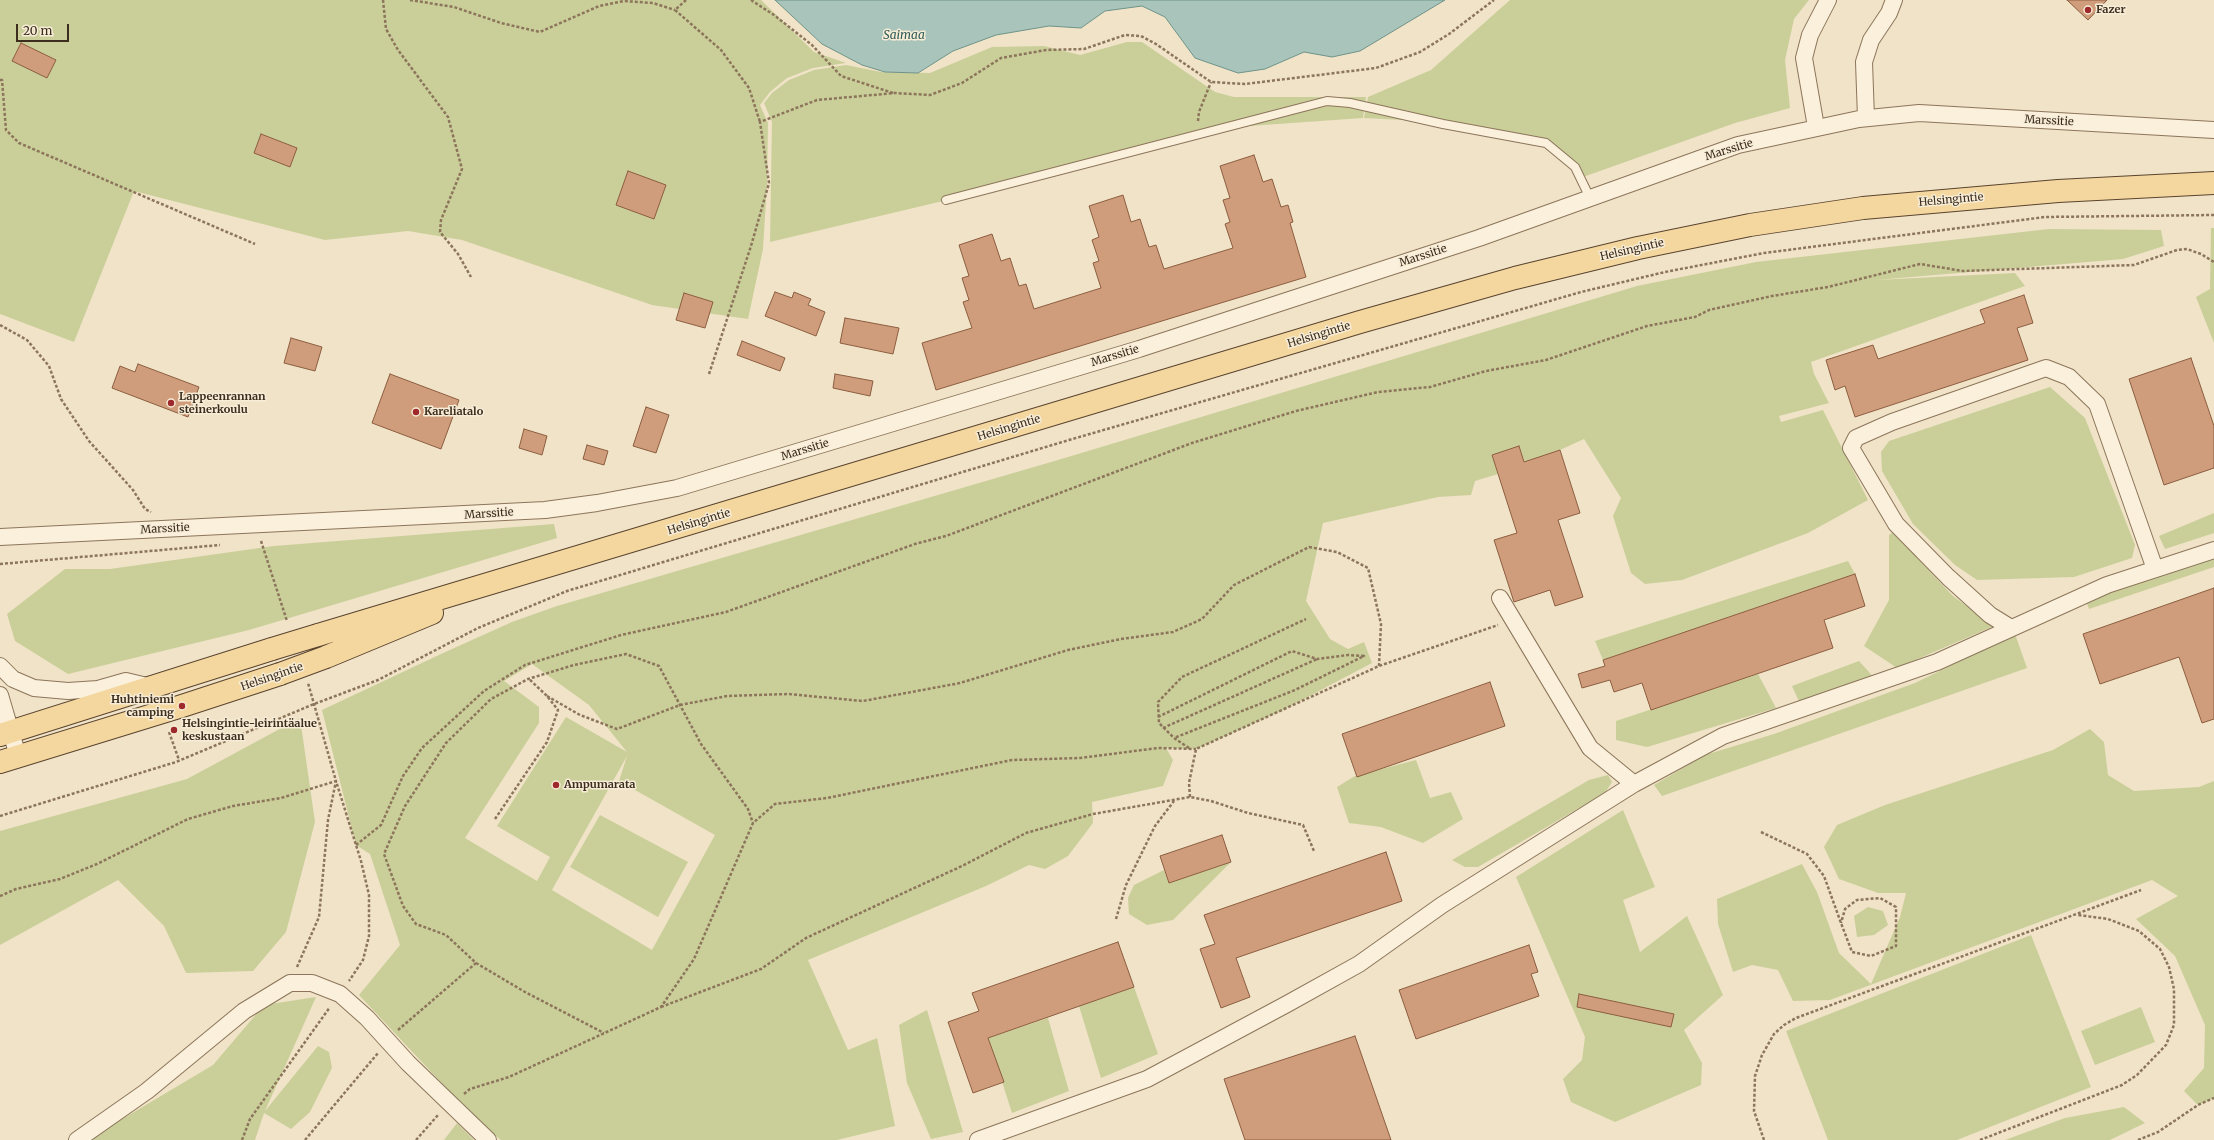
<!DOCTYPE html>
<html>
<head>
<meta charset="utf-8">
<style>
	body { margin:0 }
	#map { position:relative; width:2214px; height:1140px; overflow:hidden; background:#f0e3c7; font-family:Merriweather,serif }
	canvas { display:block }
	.scale { position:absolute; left:16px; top:24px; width:53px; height:18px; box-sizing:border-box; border:2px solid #3c2d1f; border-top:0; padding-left:5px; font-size:12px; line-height:14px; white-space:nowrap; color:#3c2d1f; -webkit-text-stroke:3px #f7edd7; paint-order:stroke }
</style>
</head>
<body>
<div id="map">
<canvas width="2214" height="1140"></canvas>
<div class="scale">20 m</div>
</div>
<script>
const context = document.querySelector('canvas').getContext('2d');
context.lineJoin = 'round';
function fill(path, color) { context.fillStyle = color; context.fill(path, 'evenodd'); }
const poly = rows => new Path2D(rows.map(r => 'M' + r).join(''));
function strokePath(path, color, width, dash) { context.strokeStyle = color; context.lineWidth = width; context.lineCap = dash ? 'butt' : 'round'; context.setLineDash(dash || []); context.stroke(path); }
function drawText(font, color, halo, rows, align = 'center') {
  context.font = font + ' Merriweather,serif'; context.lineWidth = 3; context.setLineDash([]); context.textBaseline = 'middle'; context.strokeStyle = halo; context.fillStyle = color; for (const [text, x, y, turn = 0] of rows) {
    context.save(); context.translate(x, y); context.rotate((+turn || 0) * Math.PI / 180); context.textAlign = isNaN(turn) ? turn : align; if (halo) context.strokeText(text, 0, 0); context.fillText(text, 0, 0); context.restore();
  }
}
fill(poly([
	[0,0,761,0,814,52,846,63,813,68,787,78,770,92,760,105,768,123,767,184,763,249,748,319,652,305,462,240,408,231,325,240,134,191,74,342,0,314],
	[1510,0,1809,0,1794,19,1785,60,1790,108,1735,123,1583,177,1547,141,1443,122,1364,118,1368,97,1431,70],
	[1127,42,1142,42,1215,92,1234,97,1366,97,1363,118,1249,126,1199,136,943,201,770,242,772,122,764,103,772,93,789,80,814,70,846,65,881,72,930,73,992,47,1044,46,1080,55],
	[2211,228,2214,228,2214,343,2196,297,2210,289],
	[2049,229,2161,230,2164,246,2123,259,1876,280,2015,273,2025,286,1811,362,1814,374,1829,403,1779,416,1781,422,1823,410,1868,500,1808,533,1682,580,1645,584,1631,573,1613,516,1621,498,1584,439,1560,450,1524,462,1519,446,1492,455,1498,474,1475,481,1471,495,1438,497,1323,523,1306,601,1330,639,1348,649,1364,642,1372,663,1281,711,1196,749,1166,748,1173,760,1163,786,1092,802,1093,823,1068,856,1045,869,1029,865,986,886,808,960,848,1050,877,1038,895,1126,837,1140,501,1140,480,1124,359,995,400,945,370,854,356,845,322,710,441,654,512,622,557,606,1058,460,1637,286,1756,262],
	[532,664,589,705,627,752,566,717,497,826,550,857,537,881,465,838,539,723,539,707,504,681],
	[627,756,619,781,715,835,652,950,552,890],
	[2050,387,2085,418,2135,545,2132,558,2074,577,1977,580,1955,565,1913,524,1882,471,1881,452,1889,441],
	[2214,513,2214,533,2165,549,2159,536],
	[554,524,557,538,249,630,68,674,15,641,7,614,65,569,110,569,274,546],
	[1896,530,1917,558,1953,596,1994,626,1897,668,1864,646,1889,600,1889,535],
	[2214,558,2214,567,2089,609,2086,601],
	[1848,561,1855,574,1603,660,1595,641],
	[2015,634,2027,668,1662,796,1654,785,1705,755,1774,734,1915,683],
	[1859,661,1878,682,1802,708,1792,686],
	[1758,674,1776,708,1647,747,1616,740,1616,721],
	[300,718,315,822,286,932,253,971,186,973,164,926,118,880,0,945,0,831,187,779],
	[2090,729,2104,742,2108,775,2134,791,2199,787,2214,781,2214,1098,2198,1105,2184,1091,2204,1068,2205,1025,2175,956,2136,919,2178,896,2152,880,1830,1000,1793,1001,1778,970,1752,965,1733,972,1718,924,1717,899,1802,864,1817,892,1839,953,1871,984,1900,917,1906,893,1878,893,1839,879,1824,847,1837,825,1885,805,2053,750],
	[1416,760,1430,798,1451,792,1463,819,1423,843,1381,827,1349,823,1337,787,1355,776],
	[1608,775,1612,782,1605,793,1478,867,1465,867,1452,860,1589,780],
	[1623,810,1655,887,1623,900,1640,952,1687,916,1723,995,1684,1030,1702,1063,1701,1085,1615,1122,1571,1102,1563,1079,1582,1060,1585,1037,1516,877],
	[600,815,688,862,658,917,570,867],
	[1231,862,1173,920,1147,925,1129,914,1128,898,1134,885,1164,870,1169,883],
	[1868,907,1883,911,1888,925,1874,935,1857,937,1854,916],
	[2031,935,2091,1087,1957,1140,1828,1140,1786,1031],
	[1134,987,1158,1054,1101,1078,1079,1006],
	[316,997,265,1111,318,1046,329,1052,332,1068,310,1112,291,1129,264,1113,255,1140,87,1140,213,1065,264,1005],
	[2141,1007,2155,1042,2095,1065,2081,1031],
	[927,1010,963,1132,931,1139,907,1083,899,1025],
	[1048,1018,1069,1091,1012,1113,988,1038],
	[2124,1107,2145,1123,2110,1140,2005,1140,2065,1118],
	[457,1123,474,1140,444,1140]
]), '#cacf9a');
const water = poly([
	[775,0,1445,0,1360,51,1332,57,1304,52,1265,69,1238,73,1195,58,1165,17,1142,6,1105,11,1081,28,1049,26,996,35,953,51,918,73,885,72,862,65,822,44,775,0]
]);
fill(water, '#a8c4bb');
strokePath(water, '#6e9389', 1);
const building = poly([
	[2067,0,2107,0,2088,20,2067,0],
	[21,43,56,60,47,78,12,61,21,43],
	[261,134,297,148,290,167,254,153,261,134],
	[1254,155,1263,182,1272,179,1281,207,1288,205,1293,222,1290,223,1306,277,936,390,922,343,972,328,963,302,969,300,962,278,969,276,959,245,992,234,1001,261,1010,258,1019,286,1026,284,1034,309,1101,288,1093,263,1099,261,1092,240,1099,237,1089,206,1123,195,1131,222,1140,219,1149,247,1156,245,1164,269,1233,248,1225,224,1230,222,1223,200,1230,198,1220,166,1254,155],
	[628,171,666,185,654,219,616,205,628,171],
	[775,292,792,298,794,292,811,299,808,305,825,312,816,336,765,316,775,292],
	[684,293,713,302,705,328,676,320,684,293],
	[2024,295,2033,323,2017,328,2028,360,1855,417,1845,386,1835,390,1826,360,1873,345,1878,359,1985,323,1980,310,2024,295],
	[845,318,899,328,893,354,840,343,845,318],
	[291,338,322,347,315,371,284,363,291,338],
	[742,341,785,358,780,371,737,355,742,341],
	[2191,358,2214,426,2214,468,2164,485,2129,379,2191,358],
	[138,364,199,387,188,417,112,388,120,366,135,372,138,364],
	[390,374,459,400,441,449,372,423,390,374],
	[835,374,873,381,870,396,833,388,835,374],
	[646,407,669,415,656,453,633,446,646,407],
	[524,429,547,436,542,455,519,448,524,429],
	[587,445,608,451,604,465,583,459,587,445],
	[1519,446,1524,462,1560,450,1580,513,1558,520,1583,597,1555,606,1550,590,1514,602,1494,540,1517,533,1492,455,1519,446],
	[1855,574,1865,606,1824,620,1833,648,1651,710,1642,683,1614,692,1610,680,1582,688,1578,674,1605,666,1603,660,1855,574],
	[2214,588,2214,719,2202,723,2179,657,2100,684,2083,634,2214,588],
	[1490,682,1505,726,1357,777,1342,734,1490,682],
	[1222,835,1231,862,1169,883,1160,856,1222,835],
	[1386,852,1402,901,1236,958,1250,997,1221,1008,1200,949,1215,944,1204,915,1386,852],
	[1118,942,1134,987,988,1038,1004,1082,973,1093,948,1022,979,1011,972,993,1118,942],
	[1529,945,1538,972,1531,974,1539,996,1416,1039,1399,990,1529,945],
	[1579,994,1674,1014,1671,1027,1577,1007,1579,994],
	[1355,1036,1391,1140,1245,1140,1224,1079,1355,1036]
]);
fill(building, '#cf9d7b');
strokePath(building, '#8c5d40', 1);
const lane = poly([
	[946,200,1327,101,1350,103,1443,124,1546,143,1575,167,1590,198]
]);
const street = poly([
	[1866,118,1864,62,1871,40,1889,13,1894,0],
	[1816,127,1804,58,1810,35,1828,0],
	[0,537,545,510,597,503,677,488,1139,349,1479,238,1738,145,1859,119,1919,113,2214,130],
	[1500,598,1590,748,1634,784],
	[2011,628,1990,615,1948,577,1896,524,1851,448,1856,438,1892,422,2046,368,2069,377,2097,404,2155,569],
	[0,666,13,679,34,688,68,691,98,689,126,681,151,687],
	[0,695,18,756],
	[77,1140,147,1091,244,1011,290,983,312,983,340,994,367,1018,408,1063,488,1140],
	[978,1140,1147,1079,1287,1004,1359,964,1442,905,1634,784,1723,736,1937,662,2107,585,2214,550]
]);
const primary = poly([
	[318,635,1360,322,1515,278,1638,248,1750,225,1863,208,2058,191,2214,183],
	[326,657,432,613],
	[0,735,272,649],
	[0,762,182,706,280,674]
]);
strokePath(lane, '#8c755b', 10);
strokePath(street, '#8c755b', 18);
strokePath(primary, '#5a432f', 24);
strokePath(poly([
	[383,0,386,29,398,50,448,117,462,169,441,220,440,232,458,254,471,277],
	[410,0,454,7,501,23,540,32,599,6,624,1,653,3,675,10],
	[686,0,675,10,721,50,749,88,760,122],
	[751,0,774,15,812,45,841,76,893,93],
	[0,80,2,80,6,130,19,143,255,244],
	[1198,121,1199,112,1211,82],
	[0,325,27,340,49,366,61,399,89,441,133,490,145,509,151,512],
	[709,374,751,246,769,183,760,122,817,100,895,93,930,95,962,83,1001,58,1046,50,1084,49,1125,35,1141,36,1156,44,1211,82,1245,84,1376,68,1420,52,1449,34,1494,0],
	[261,541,287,621],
	[0,564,220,545],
	[547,696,580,715,617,729,680,705,727,696,788,694,863,701,960,683,1068,650,1121,639,1173,632,1202,619,1234,585,1309,547,1337,552,1368,568,1381,624,1379,666],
	[1158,717,1292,651,1317,659,1348,655,1364,656,1295,690,1174,738],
	[1163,728,1317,659],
	[169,732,179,760],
	[1189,748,1174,738,1159,723,1158,702,1182,677,1306,619],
	[1190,797,1189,783,1196,749,1379,666,1498,625],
	[0,816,176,762,314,704,378,680,478,628,567,591,1069,440,1581,292,1665,272,1764,253,2045,217,2214,215],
	[495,819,547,742,558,710,547,696,529,679],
	[1761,832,1807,854,1824,876,1841,923,1852,952,1871,956,1896,946,1896,907,1880,898,1857,900,1845,909,1841,923],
	[356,845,381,825,403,776,422,748,484,691,525,665,621,635,726,612,915,544,946,536,1192,443,1296,411,1378,392,1430,387,1486,371,1546,360,1647,326,1695,317,1709,310,1772,296,1828,287,1920,264,1963,271,2134,265,2177,250,2187,249,2201,254,2214,262],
	[0,896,16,889,60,879,97,864,188,819,233,806,281,798,336,781,361,861,369,895,369,936,363,960,349,981],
	[1116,919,1126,885,1155,826,1174,801],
	[476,963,525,992,604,1033],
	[297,967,319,917,328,820,336,781,308,683],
	[661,1007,761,969,806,938,962,866,1026,833,1093,814,1190,797,1211,801,1248,813,1303,825,1314,851],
	[398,1030,476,963,446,935,416,924,403,906,384,854,405,806,446,743,491,699,528,679,574,665,626,654,659,666,701,744,748,809,753,823],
	[464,1094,470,1089,509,1077,661,1007,694,959,753,823,775,804,827,798,1012,760,1080,758,1158,748,1196,749],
	[242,1140,250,1119,330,1007],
	[305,1140,378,1053],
	[416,1140,438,1115],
	[1764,1140,1754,1111,1755,1076,1762,1055,1774,1034,1784,1025,1796,1018,2141,890],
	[1980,1140,2122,1085,2137,1075,2166,1045,2174,1025,2174,989,2169,967,2160,949,2139,931,2108,919,2078,915],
	[2138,1140,2158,1132,2198,1105,2214,1098]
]), '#8c755b', 2.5, [3, 2]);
strokePath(lane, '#faf0db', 8);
strokePath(street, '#faf0db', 16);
strokePath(primary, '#f3d79e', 22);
const primaryBridge = poly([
	[272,649,318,635],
	[280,674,326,657]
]);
strokePath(primaryBridge, '#5a432f', 24, []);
strokePath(primaryBridge, '#f3d79e', 22);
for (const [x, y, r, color] of [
	[2088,10,4,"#9e292c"],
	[171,403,4,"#9e292c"],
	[416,412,4,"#9e292c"],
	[182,706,4,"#9e292c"],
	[174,730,4,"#9e292c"],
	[556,785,4,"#9e292c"]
]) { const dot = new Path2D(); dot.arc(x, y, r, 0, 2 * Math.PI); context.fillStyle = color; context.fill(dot); strokePath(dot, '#f7edd7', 1.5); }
drawText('bold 11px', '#3c2d1f', '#f7edd7', [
	["Fazer",2096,10],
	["Lappeenrannan",179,397],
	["steinerkoulu",179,410],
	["Kareliatalo",424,412],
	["Huhtiniemi",174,700,"right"],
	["camping",174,713,"right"],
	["Helsingintie-leirintäalue",182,724],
	["keskustaan",182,737],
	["Ampumarata",564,785]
], 'left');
drawText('11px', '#3c2d1f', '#f7edd7', [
	["Marssitie",2049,121,3],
	["Marssitie",1729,150,-17],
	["Helsingintie",1951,200,-5],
	["Helsingintie",1632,250,-13],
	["Marssitie",1423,256,-18],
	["Helsingintie",1319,335,-17],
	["Marssitie",1115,356,-17],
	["Helsingintie",1009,428,-17],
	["Marssitie",805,450,-17],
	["Marssitie",489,514,-4],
	["Helsingintie",699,522,-17],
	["Marssitie",165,529,-3],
	["Helsingintie",272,677,-19]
]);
drawText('italic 12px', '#2e5c59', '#f7edd7', [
	["Saimaa",904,36]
]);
</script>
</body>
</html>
